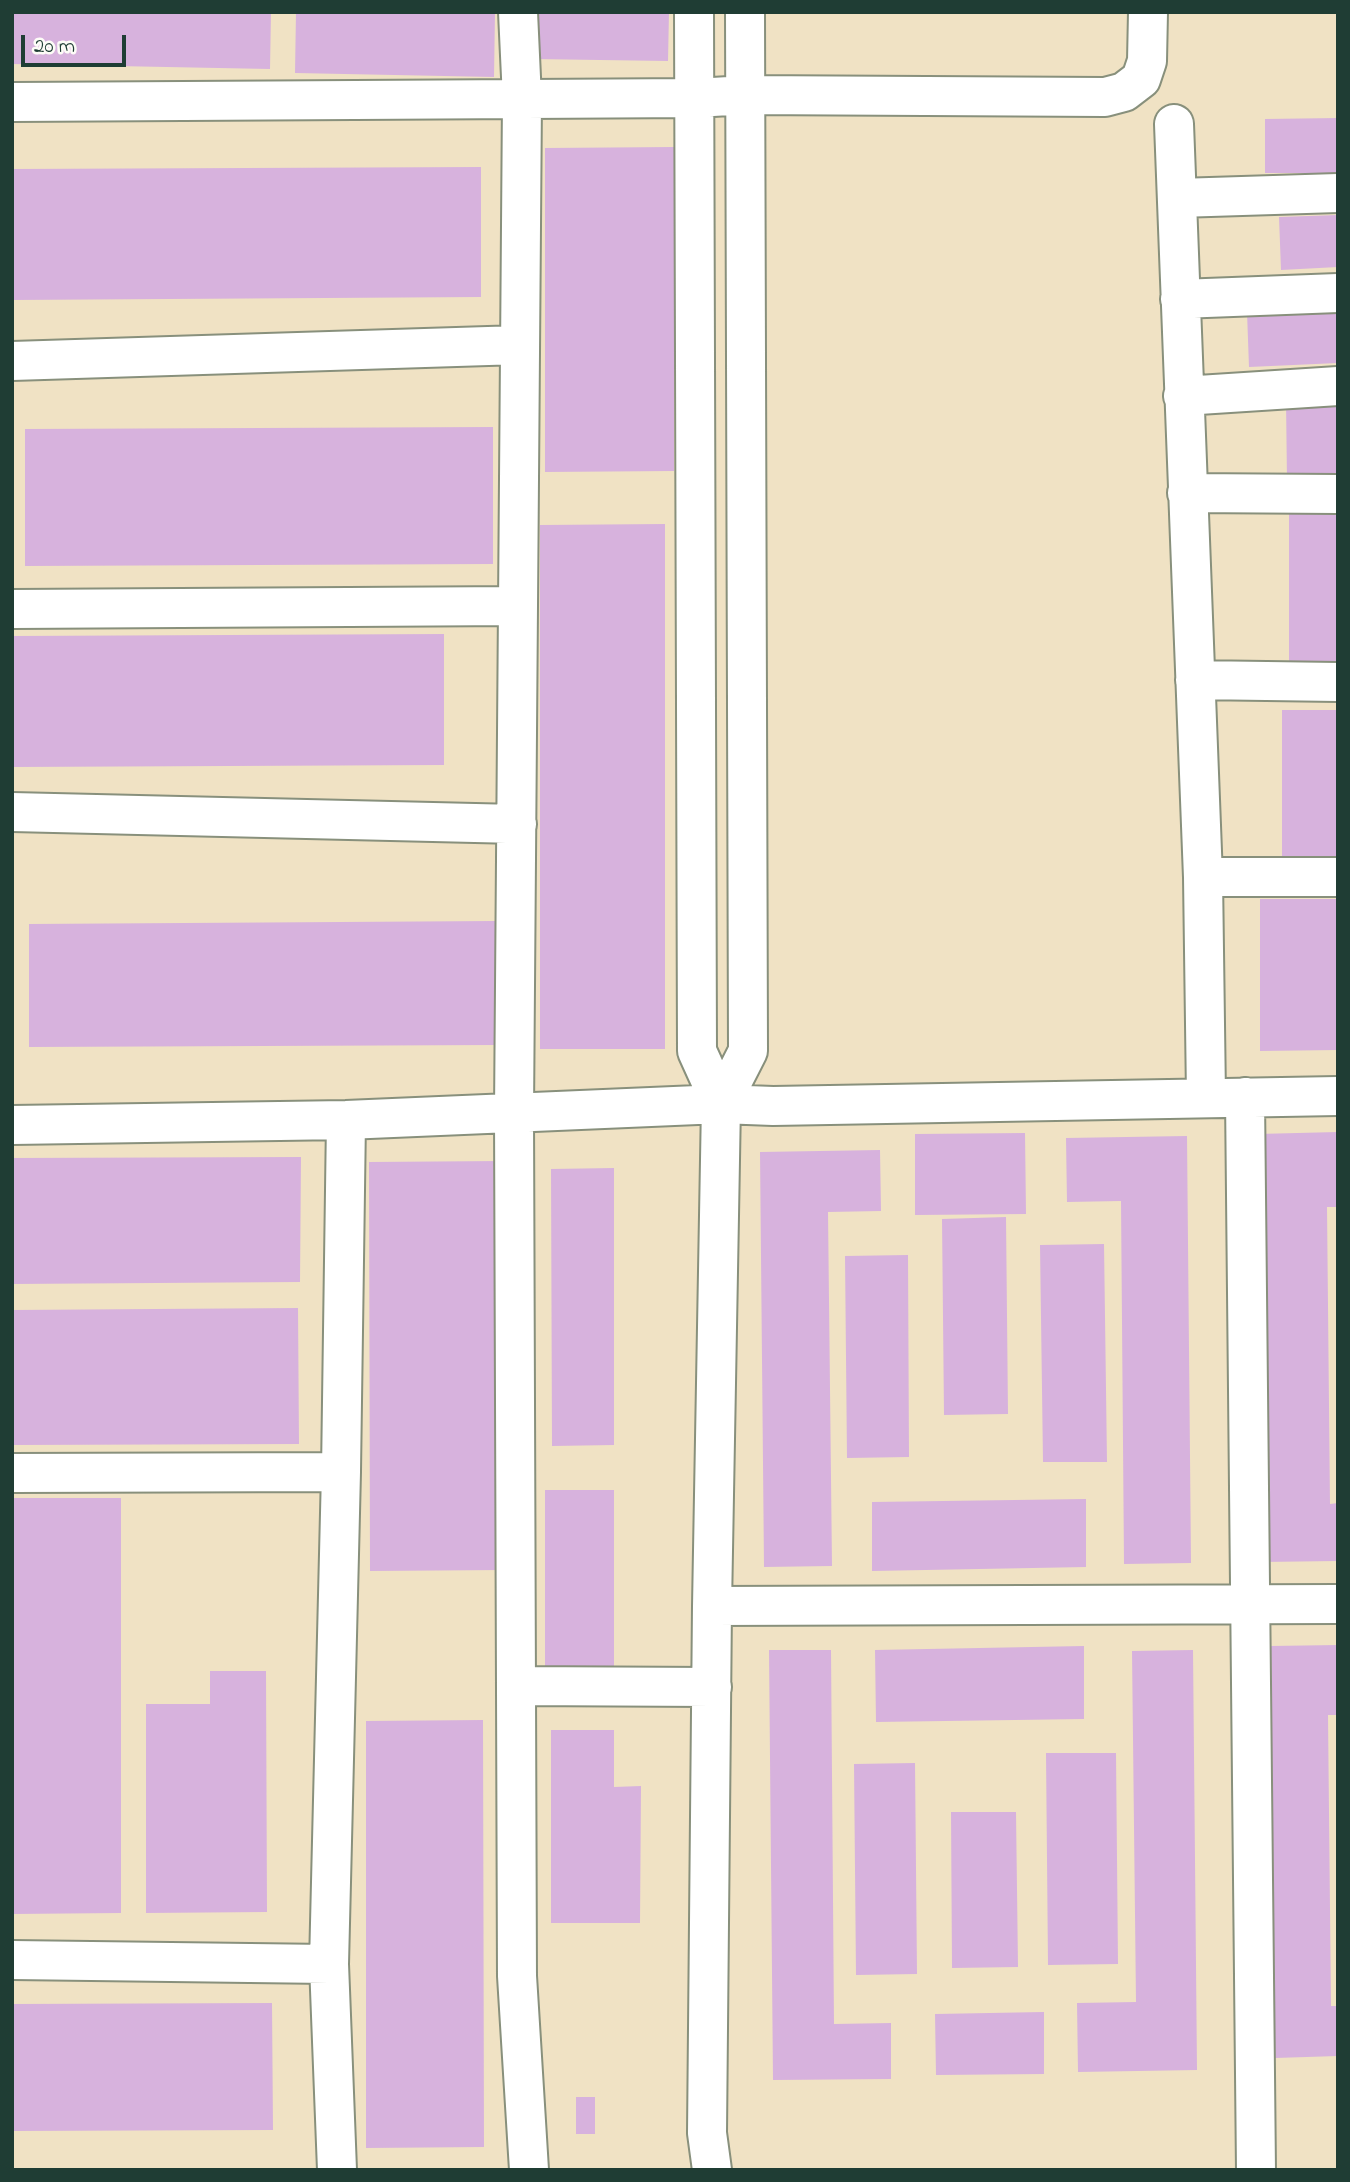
<!DOCTYPE html>
<html>
<head>
<meta charset="utf-8">
<style>
	body { margin:0 }
	#map { position:relative; width:1350px; height:2182px; overflow:hidden; background:#f0e2c4; font-family:"Indie Flower",sans-serif }
	canvas { display:block }
	.frame { position:absolute; inset:0; border:14px solid #1f3d34; pointer-events:none }
	.scale { position:absolute; left:21px; top:35px; width:105px; height:32px; box-sizing:border-box; border:4px solid #1f3d34; border-top:0; padding-left:9px; font-size:21px; line-height:24px; white-space:nowrap; color:#1f3d34; -webkit-text-stroke:5px #fdfcf7; paint-order:stroke }
</style>
</head>
<body>
<div id="map">
<canvas width="1350" height="2182"></canvas>
<div class="frame"></div>
<div class="scale">20 m</div>
</div>
<script>
const context = document.querySelector('canvas').getContext('2d');
context.lineJoin = 'round';
function fill(path, color) { context.fillStyle = color; context.fill(path, 'evenodd'); }
const poly = rows => new Path2D(rows.map(r => 'M' + r).join(''));
function strokePath(path, color, width, dash) { context.strokeStyle = color; context.lineWidth = width; context.lineCap = dash ? 'butt' : 'round'; context.setLineDash(dash || []); context.stroke(path); }
fill(poly([
	[12,12,271,12,270,69,12,64],
	[296,12,495,12,494,77,295,73],
	[534,12,669,12,668,61,532,59],
	[1338,118,1338,173,1265,173,1265,119],
	[674,147,674,471,545,472,545,148],
	[481,167,481,297,12,300,12,169],
	[1338,215,1338,267,1281,270,1279,217],
	[1338,308,1338,363,1249,367,1247,312],
	[1338,399,1338,480,1287,481,1286,400],
	[493,427,493,564,25,566,25,429],
	[1289,514,1338,514,1338,666,1289,666],
	[665,524,665,1049,540,1049,540,525],
	[444,634,444,765,12,767,12,636],
	[1282,710,1338,710,1338,862,1282,862],
	[1260,899,1338,899,1338,1050,1260,1051],
	[496,921,497,1045,29,1047,29,924],
	[1338,1132,1338,1207,1327,1207,1330,1504,1338,1503,1338,1561,1261,1562,1257,1134],
	[1025,1133,1026,1214,915,1215,915,1134],
	[1187,1136,1191,1563,1124,1564,1121,1201,1067,1202,1066,1138],
	[880,1150,881,1211,828,1212,832,1566,764,1567,760,1152],
	[301,1157,300,1282,12,1284,12,1158],
	[503,1161,504,1570,370,1571,369,1162],
	[614,1168,614,1445,552,1446,551,1169],
	[1006,1217,1008,1414,944,1415,942,1219],
	[1104,1244,1107,1462,1043,1462,1040,1245],
	[908,1255,909,1457,847,1458,845,1256],
	[298,1308,299,1444,12,1445,12,1310],
	[545,1490,614,1490,614,1678,545,1677],
	[12,1498,121,1498,121,1913,12,1914],
	[1086,1499,1086,1567,872,1571,872,1502],
	[1338,1645,1338,1715,1328,1715,1331,2006,1338,2006,1338,2056,1275,2058,1271,1646],
	[1084,1646,1084,1719,876,1722,875,1650],
	[769,1650,831,1650,834,2024,891,2023,891,2079,773,2080],
	[1193,1650,1197,2070,1078,2072,1077,2003,1136,2002,1132,1651],
	[210,1671,266,1671,267,1912,146,1913,146,1704,210,1704],
	[483,1720,484,2147,366,2148,366,1721],
	[551,1730,614,1730,614,1787,641,1786,640,1923,551,1923],
	[1046,1753,1116,1753,1118,1964,1048,1965],
	[915,1763,917,1974,856,1975,854,1764],
	[951,1812,1016,1812,1018,1967,952,1968],
	[272,2003,273,2130,12,2131,12,2004],
	[1044,2012,1044,2074,936,2075,935,2014],
	[576,2097,595,2097,595,2134,576,2134]
]), '#d7b2dd');
const minor = poly([
	[518,12,522,99,514,1113,517,1976,529,2170],
	[694,12,697,1051,721,1104],
	[12,102,696,98,746,95,1105,97,1124,92,1141,79,1147,61,1148,12],
	[1174,124,1203,877,1206,1097],
	[1178,198,1338,193],
	[1180,299,1338,293],
	[12,361,520,345],
	[1183,396,1338,386],
	[1187,493,1338,494],
	[12,609,517,606],
	[1195,680,1338,682],
	[12,812,517,824],
	[1203,877,1338,877],
	[1245,1097,1256,2170],
	[12,1125,346,1120,721,1104,773,1106,1338,1096],
	[12,1473,341,1472],
	[712,1606,1338,1604],
	[516,1686,712,1687],
	[12,1960,329,1964],
	[337,2170,329,1964,341,1472,346,1120],
	[712,2170,707,2133,712,1606,721,1104,748,1051,745,12]
]);
strokePath(minor, '#88907c', 42);
strokePath(minor, '#fff', 38);
</script>
</body>
</html>
